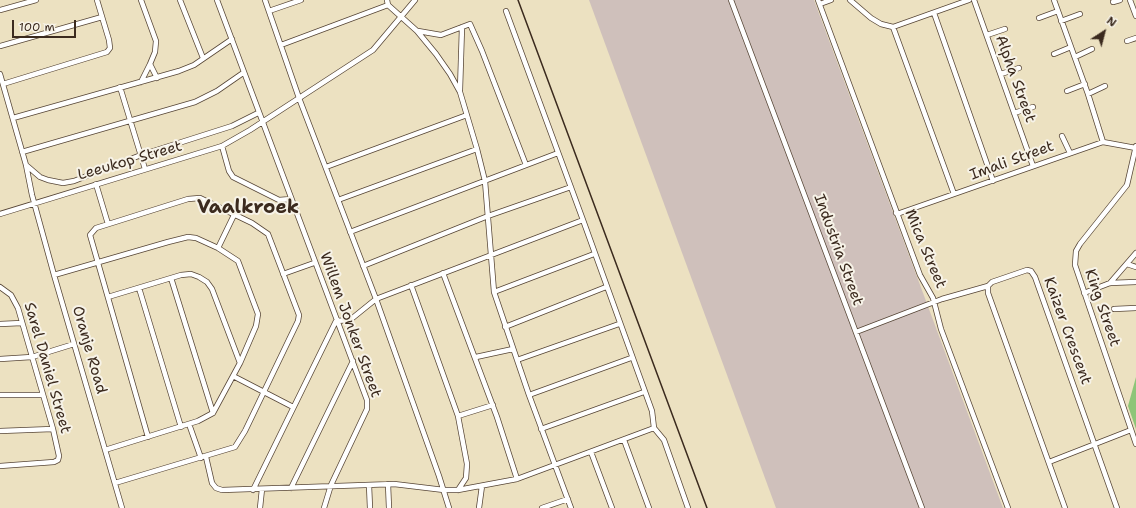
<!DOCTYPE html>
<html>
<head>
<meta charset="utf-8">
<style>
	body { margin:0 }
	#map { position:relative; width:1136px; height:508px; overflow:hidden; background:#ece1c1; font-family:"Shantell Sans",sans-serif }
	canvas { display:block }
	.north { position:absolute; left:1084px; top:12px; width:40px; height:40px; -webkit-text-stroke:3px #f7f3e8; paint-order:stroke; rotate:36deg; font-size:11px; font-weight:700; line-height:16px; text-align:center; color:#3b2a1e }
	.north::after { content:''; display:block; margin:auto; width:14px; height:18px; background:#3b2a1e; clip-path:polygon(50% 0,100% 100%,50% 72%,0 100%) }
	.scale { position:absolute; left:12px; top:20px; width:64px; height:18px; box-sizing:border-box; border:2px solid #3b2a1e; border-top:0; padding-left:5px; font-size:12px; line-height:14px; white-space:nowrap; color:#3b2a1e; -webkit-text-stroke:3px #f7f3e8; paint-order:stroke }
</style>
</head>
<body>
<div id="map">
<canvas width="1136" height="508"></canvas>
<div class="north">N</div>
<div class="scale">100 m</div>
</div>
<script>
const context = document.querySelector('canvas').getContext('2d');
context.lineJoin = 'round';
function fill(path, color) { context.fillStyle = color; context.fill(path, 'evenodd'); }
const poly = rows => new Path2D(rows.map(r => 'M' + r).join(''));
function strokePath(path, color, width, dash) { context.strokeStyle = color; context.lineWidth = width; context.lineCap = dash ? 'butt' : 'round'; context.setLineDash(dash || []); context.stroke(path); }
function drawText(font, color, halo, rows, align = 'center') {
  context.font = font + ' "Shantell Sans",sans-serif'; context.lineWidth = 4; context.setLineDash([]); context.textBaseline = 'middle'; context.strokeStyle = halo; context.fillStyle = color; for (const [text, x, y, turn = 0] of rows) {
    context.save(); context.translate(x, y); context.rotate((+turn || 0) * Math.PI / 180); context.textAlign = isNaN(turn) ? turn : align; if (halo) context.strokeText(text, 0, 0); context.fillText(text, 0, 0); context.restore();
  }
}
fill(poly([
	[589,0,814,0,1003,508,776,508]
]), '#cfc0bb');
fill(poly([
	[1136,377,1136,429,1128,406]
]), '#8dc578');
const minor = poly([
	[141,0,156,41,155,52,150,64],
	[180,0,203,58],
	[217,0,367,400,367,409,331,485,324,508],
	[265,0,299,98,376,299,439,476,449,508],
	[387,0,388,5,417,31,436,54,450,74,460,92,477,149,485,181,494,292,529,395,571,508],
	[731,0,922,508],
	[818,0,920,275,933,298,941,329,1008,508],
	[850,0,871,18,881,24,893,27,969,0],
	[974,0,1033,166],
	[1054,0,1088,94,1103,142],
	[1130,0,1136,16],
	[1113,2,1120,0],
	[820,4,831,0],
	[0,10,36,0],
	[269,11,301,0],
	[934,13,993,181],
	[1039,18,1058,11],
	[1061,21,1080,14],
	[893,27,954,194],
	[418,31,441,35,470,24,482,51,526,165],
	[987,35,1005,29],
	[1127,41,1136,38],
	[281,45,388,5],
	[0,46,102,17],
	[1054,54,1071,47],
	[1075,57,1092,49],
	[0,74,26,165,32,195,54,275,122,508],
	[1001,74,1019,68],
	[141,82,150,64,157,78],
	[3,84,107,52,110,48,109,40,97,0],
	[120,87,145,169],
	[460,90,462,27],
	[1067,91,1085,84],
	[1088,94,1105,86],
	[1014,113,1033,107],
	[13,118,179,71,194,65,232,39],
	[1062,136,1070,153],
	[222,146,229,171,233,177,279,200,291,199],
	[1136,146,1127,185,1080,244,1076,251,1075,265,1136,444],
	[22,152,195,102,217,91,243,73],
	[26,165,40,177,48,180,63,183,74,181,141,155,232,126,258,113],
	[326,167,467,115],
	[96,184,108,224],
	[338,200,477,149],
	[896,213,897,214,1103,142,1136,148],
	[0,214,222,146,250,130,373,50,415,0],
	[583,220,652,411,654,428,664,440,688,508],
	[350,232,558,153],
	[218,248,234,215],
	[1127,264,1136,267],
	[363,266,488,216,571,187],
	[443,273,497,417,517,479],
	[283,274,314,263],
	[54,275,168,242,188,237,196,238,218,248,238,261,258,314,256,326,240,363,213,413,198,421,105,450],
	[171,278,213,413],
	[1110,283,1136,253],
	[411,285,458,416,493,405],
	[0,287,11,295,18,308,53,429,59,456,58,460,54,462,0,466],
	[139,288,181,427],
	[494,292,594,254],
	[1084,293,1110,283,1136,282],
	[108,297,181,275,191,274,199,277,207,282,212,289,240,363],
	[1114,309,1136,308],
	[0,324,22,323],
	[505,327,606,287],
	[856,332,942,299,988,286],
	[476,357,513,349],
	[0,359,32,357,74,344],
	[517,360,619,324],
	[233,376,293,407],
	[0,395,42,395],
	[529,395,631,358],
	[189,424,201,458],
	[541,429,644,392],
	[0,431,53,429],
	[624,440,649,508],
	[591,452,612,508],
	[206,457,212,483,216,488,222,490,394,484,444,490,458,490,517,479,654,428],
	[1049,462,1131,430],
	[115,483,235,447,245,431,298,321,299,315,268,234,252,223,200,198,188,199,96,228,90,235,148,437],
	[388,484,389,508],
	[369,485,370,508],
	[291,488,353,361],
	[253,490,336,321,350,320,376,299,583,220,506,11],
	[458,490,466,478,467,464,458,416],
	[260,508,262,489],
	[479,508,482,486],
	[542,508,568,499],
	[1065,508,988,293,988,286,992,282,1027,270,1031,271,1035,277,1117,508]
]);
strokePath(minor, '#564536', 6);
strokePath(minor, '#fff', 4.5);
strokePath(poly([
	[518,0,707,508]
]), '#3b2a1e', 1.5);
drawText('15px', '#3b2a1e', '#f7f3e8', [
	["Alpha Street",1015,79,70],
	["Leeukop Street",130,161,-16],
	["Imali Street",1012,161,-20],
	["Mica Street",925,249,67],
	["Industria Street",838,250,70],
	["King Street",1102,308,71],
	["Willem Jonker Street",350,325,70],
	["Kaizer Crescent",1067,331,70],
	["Oranje Road",89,350,74],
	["Sarel Daniel Street",47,368,74]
]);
drawText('bold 19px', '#3b2a1e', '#f7f3e8', [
	["Vaalkroek",248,208]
]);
</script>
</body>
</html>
